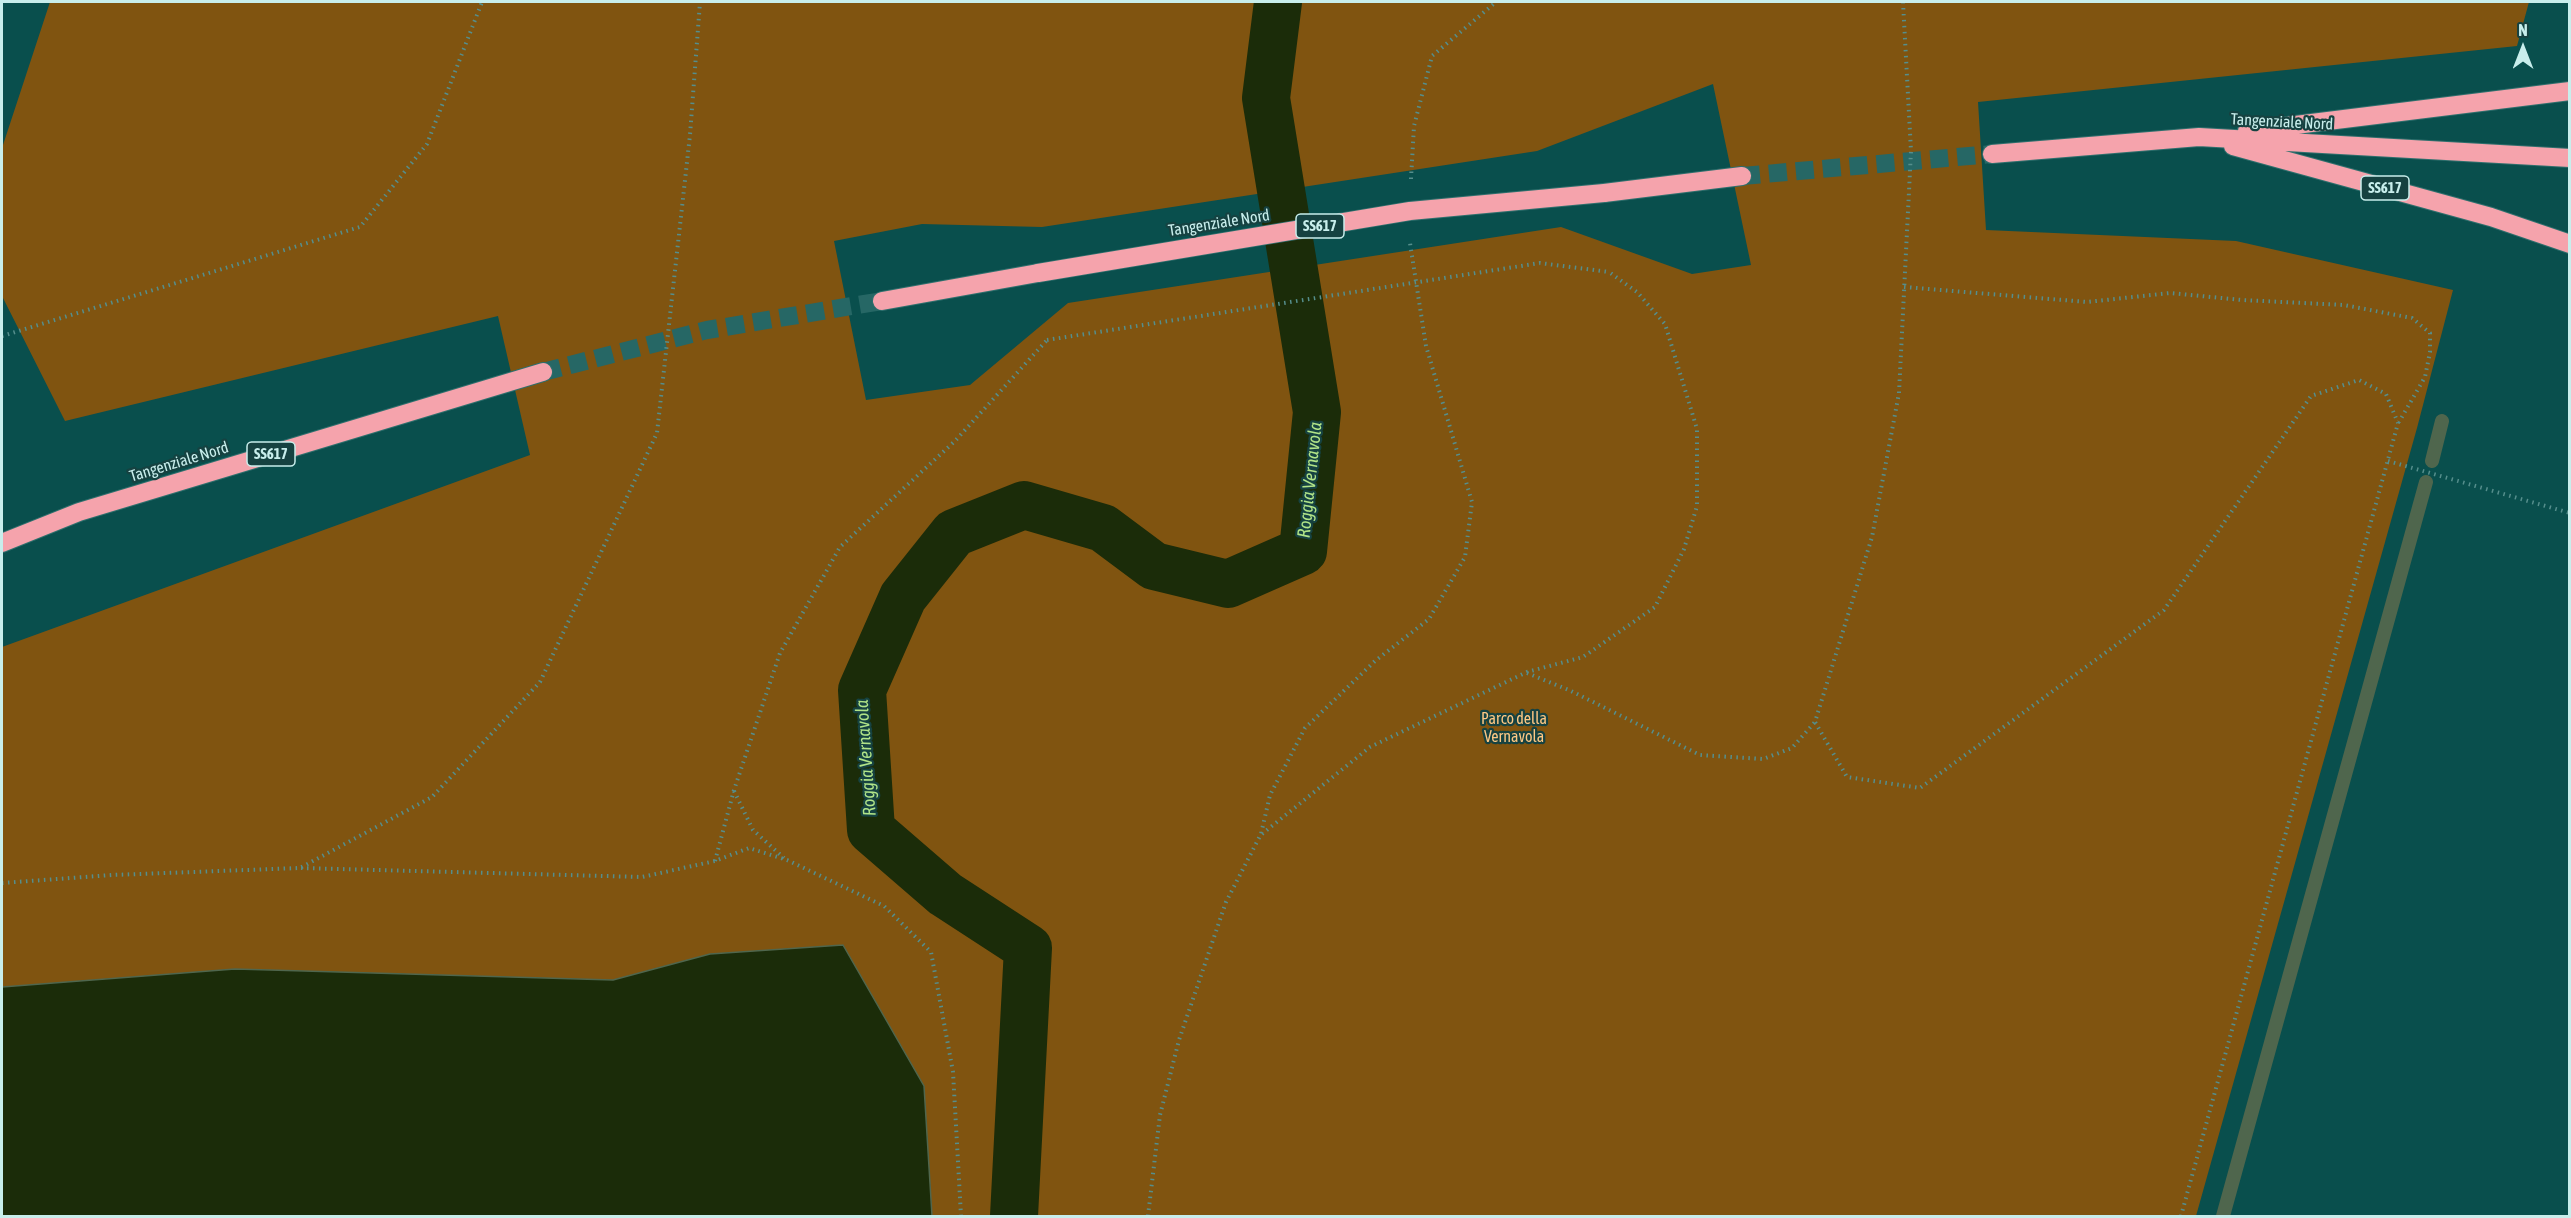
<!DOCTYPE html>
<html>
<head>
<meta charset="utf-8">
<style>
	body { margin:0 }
	#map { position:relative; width:2571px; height:1218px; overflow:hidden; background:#094f4d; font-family:"Asap Condensed",sans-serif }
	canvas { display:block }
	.frame { position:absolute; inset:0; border:3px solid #c8eeec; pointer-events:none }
	.north { position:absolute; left:2493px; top:18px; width:60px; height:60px; -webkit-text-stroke:4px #164241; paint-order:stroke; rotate:0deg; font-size:16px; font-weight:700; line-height:24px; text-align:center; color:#c8eeec }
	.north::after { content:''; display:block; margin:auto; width:21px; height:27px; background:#c8eeec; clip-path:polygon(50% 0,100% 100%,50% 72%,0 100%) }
</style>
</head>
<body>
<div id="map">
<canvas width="2571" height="1218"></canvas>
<div class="frame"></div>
<div class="north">N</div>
</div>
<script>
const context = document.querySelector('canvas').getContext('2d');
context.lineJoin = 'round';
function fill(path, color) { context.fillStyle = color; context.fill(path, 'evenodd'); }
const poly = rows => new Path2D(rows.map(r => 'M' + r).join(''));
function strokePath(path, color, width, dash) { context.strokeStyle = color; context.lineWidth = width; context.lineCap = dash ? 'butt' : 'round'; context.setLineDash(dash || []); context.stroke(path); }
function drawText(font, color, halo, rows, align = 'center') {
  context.font = font + ' "Asap Condensed",sans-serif'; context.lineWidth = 4.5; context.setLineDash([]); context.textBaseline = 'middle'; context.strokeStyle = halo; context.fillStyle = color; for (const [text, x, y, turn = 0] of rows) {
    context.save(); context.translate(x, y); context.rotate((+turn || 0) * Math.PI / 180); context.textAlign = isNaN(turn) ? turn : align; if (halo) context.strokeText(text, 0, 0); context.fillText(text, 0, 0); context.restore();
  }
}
fill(poly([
	[50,2,2529,2,2517,46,1978,102,1986,230,2236,241,2453,290,2417,428,2196,1216,2,1216,2,647,530,455,498,316,65,421,2,296,2,148],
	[1713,84,1751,265,1692,274,1561,227,1068,303,970,385,866,400,834,241,922,224,1042,227,1537,151]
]), '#805410');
const water = poly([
	[843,945,924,1086,932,1216,2,1216,2,987,235,969,613,980,710,954,843,945]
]);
fill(water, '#1b2c09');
strokePath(water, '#4f664d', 1.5);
strokePath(poly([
	[2432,461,2442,421],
	[2223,1216,2426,482]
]), '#4f664d', 14);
strokePath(poly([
	[1014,1216,1028,948,945,894,871,830,862,690,903,597,954,533,1024,505,1103,528,1154,566,1228,584,1303,551,1317,412,1266,98,1278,2]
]), '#1b2c09', 48);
strokePath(poly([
	[1742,176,1992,154],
	[543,372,707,330,882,301]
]), '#266765', 18, [18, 9]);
const highway = poly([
	[2247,131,2570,91],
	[2233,146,2491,217,2570,244],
	[1992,154,2199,137,2570,158],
	[1604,193,1742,176],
	[882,301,1038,273],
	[2,543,79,512,543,372]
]);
strokePath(highway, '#2f6f6d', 20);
strokePath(poly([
	[1903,2,1911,151,1899,393,1872,537,1815,722,1847,777,1920,788,2164,610,2311,396,2359,380,2386,394,2398,423,2181,1216],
	[1411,179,1414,126,1432,56,1496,2],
	[1904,287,2087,302,2170,293,2242,300,2344,305,2412,318,2430,333,2430,352,2425,377,2399,422],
	[2,336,360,227,427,144,482,2],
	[2388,461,2570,513],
	[1527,673,1571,691,1700,755,1763,759,1792,748,1815,722],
	[734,791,753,830,784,858],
	[1262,834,1370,747,1527,672,1583,657,1655,607,1684,549,1697,506,1697,429,1665,324,1637,292,1609,272],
	[715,861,734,790,780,653,840,547,955,441,1047,340],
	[301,868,642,877,715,861,749,848,787,860,884,906,931,952,953,1072,961,1216],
	[2,883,112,875,300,868,432,797,540,682,657,433,690,135,700,2],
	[1148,1216,1160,1115,1179,1040,1226,902,1261,834,1270,795,1305,728,1375,661,1429,619,1465,557,1472,502,1426,346,1410,243]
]), '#558e8c', 4, [1.5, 4.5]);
strokePath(highway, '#f5a3ac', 18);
const highwayBridge = poly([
	[1038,273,1410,211,1604,193]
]);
strokePath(highwayBridge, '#2f6f6d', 20, []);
strokePath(poly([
	[1047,340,1540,263,1609,272]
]), '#558e8c', 4, [1.5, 4.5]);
strokePath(highwayBridge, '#f5a3ac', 18);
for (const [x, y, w] of [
	[2385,188,48],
	[1320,226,48],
	[271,454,48]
]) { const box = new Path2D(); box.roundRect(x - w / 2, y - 12, w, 24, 4.5); context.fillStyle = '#164241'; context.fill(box); strokePath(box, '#c8eeec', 1.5); }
drawText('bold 15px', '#c8eeec', null, [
	["SS617",2385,188],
	["SS617",1320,226],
	["SS617",271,454]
]);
drawText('16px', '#c8eeec', '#164241', [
	["Tangenziale Nord",2282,122,3],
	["Tangenziale Nord",1219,223,-9],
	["Tangenziale Nord",179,462,-17]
]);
drawText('16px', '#fec884', '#164241', [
	["Parco della",1514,719],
	["Vernavola",1514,737]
]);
drawText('italic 18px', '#b1e488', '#164241', [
	["Roggia Vernavola",1310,480,-84],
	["Roggia Vernavola",866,758,-94]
]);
</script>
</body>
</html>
